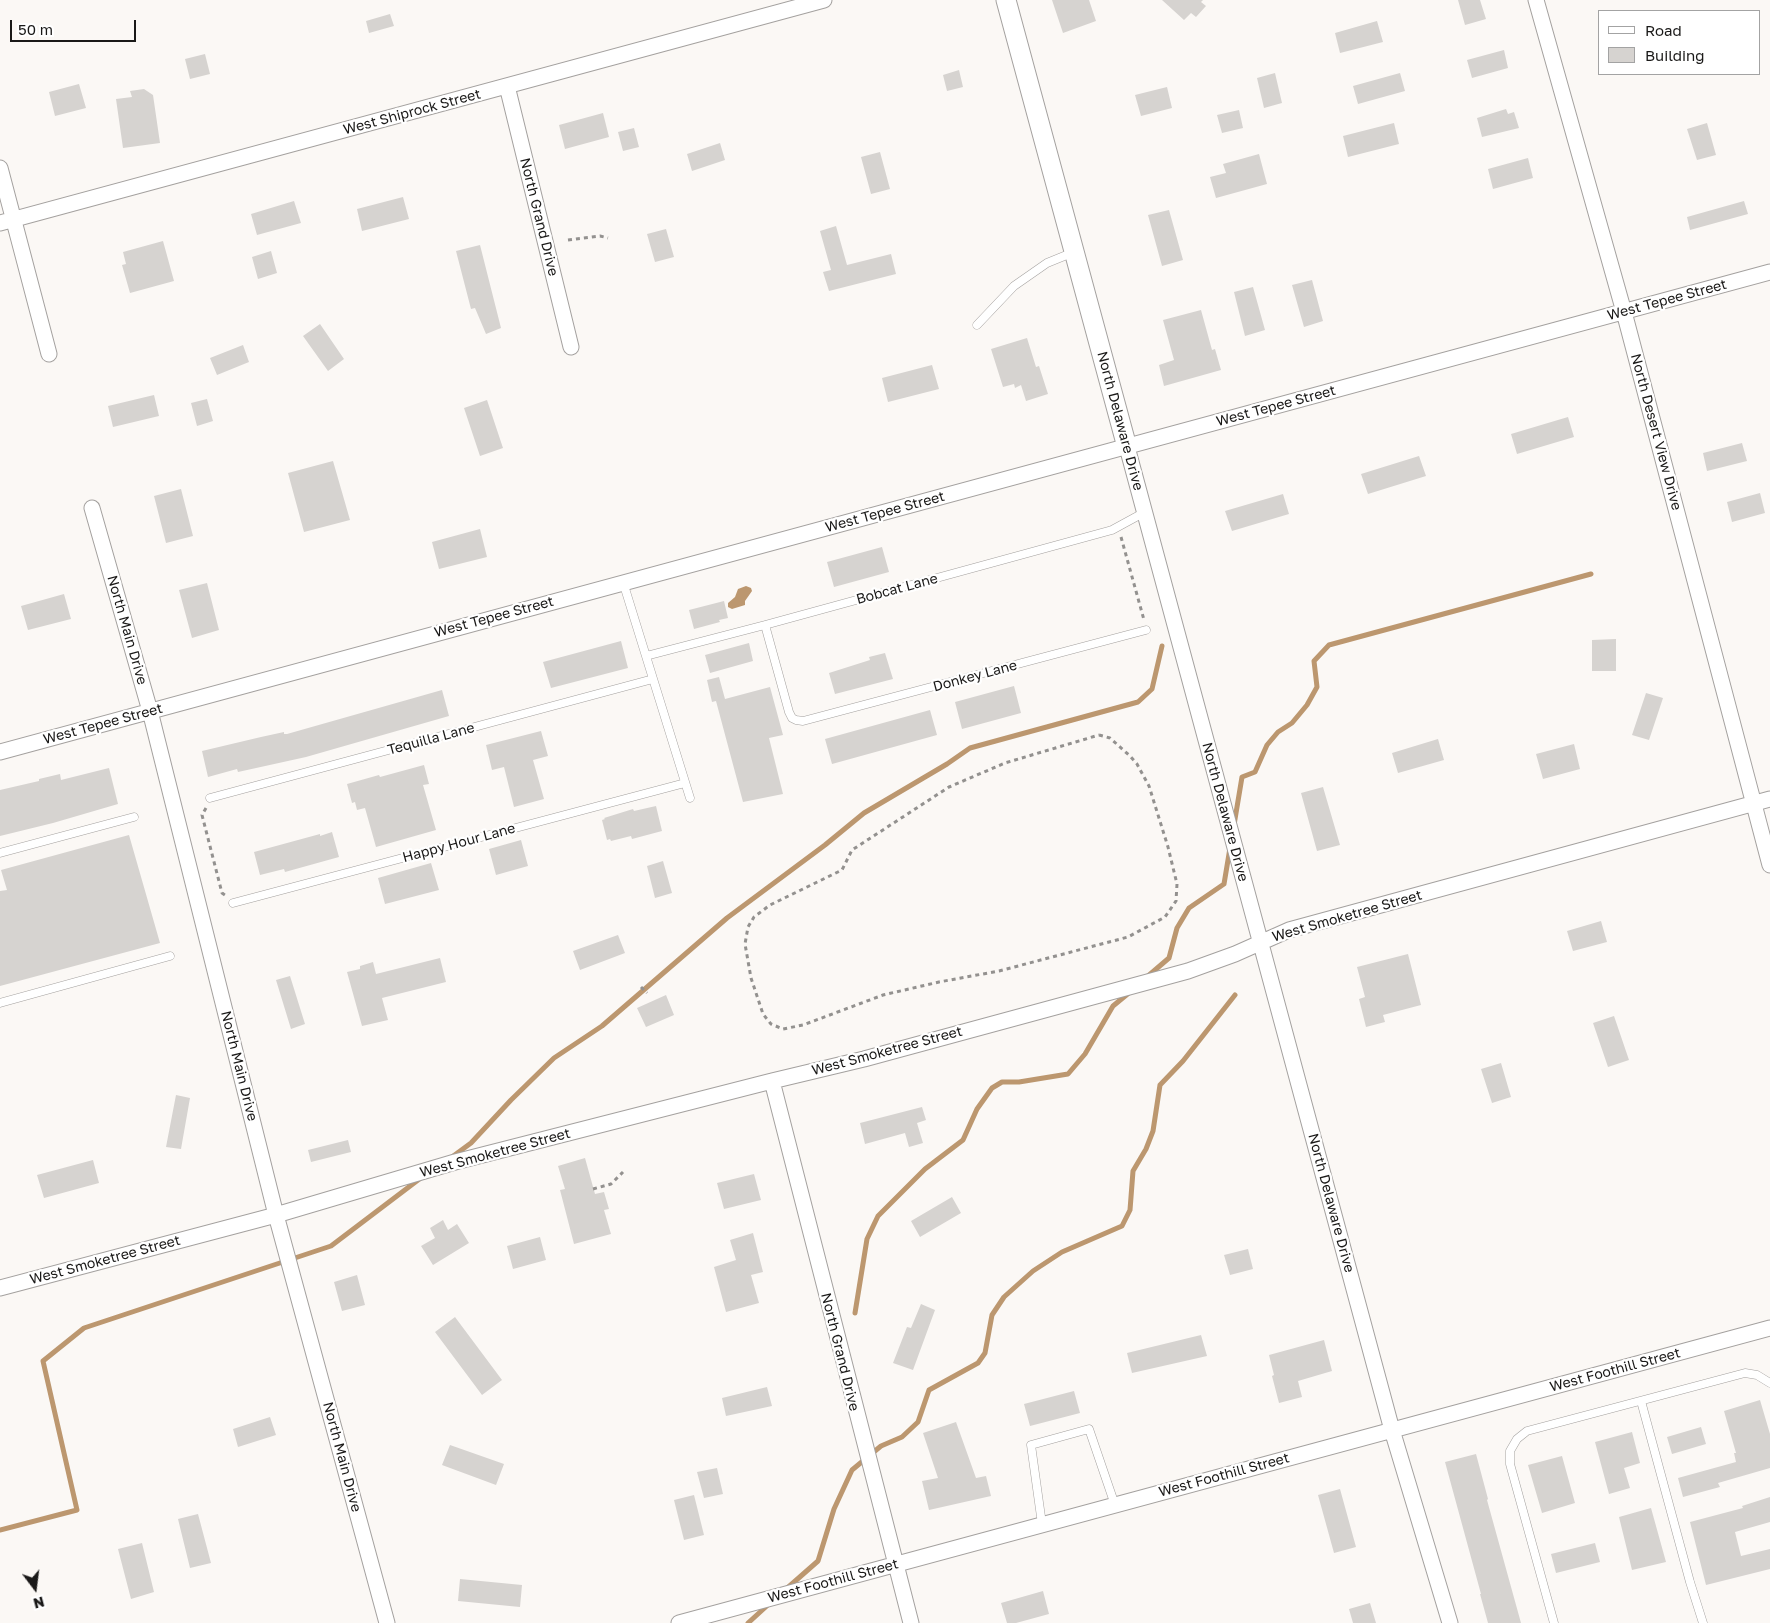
<!DOCTYPE html>
<html>
<head>
<meta charset="utf-8">
<style>
	body { margin:0 }
	#map { position:relative; width:1770px; height:1623px; overflow:hidden; background:#fbf8f5; font-family:"Golos Text",sans-serif }
	canvas { display:block }
	.legend { position:absolute; left:1598px; top:10px; width:162px; height:65px; box-sizing:border-box; background:#fff; border:1px solid #a3a3a3; margin:0; padding:6px 9px; list-style:none; font-size:15px; color:#1a1918 }
	.legend li { display:flex; align-items:center; gap:10px; height:25px }
	.legend b { width:25px; border:1px solid #a3a3a3 }
	.north { position:absolute; left:10px; top:1563px; width:50px; height:50px; -webkit-text-stroke:4px #fff; paint-order:stroke; rotate:165deg; font-size:14px; font-weight:700; line-height:20px; text-align:center; color:#1a1918 }
	.north::after { content:''; display:block; margin:auto; width:18px; height:22px; background:#1a1918; clip-path:polygon(50% 0,100% 100%,50% 72%,0 100%) }
	.scale { position:absolute; left:10px; top:20px; width:126px; height:22px; box-sizing:border-box; border:2px solid #1a1918; border-top:0; padding-left:6px; font-size:15px; line-height:18px; white-space:nowrap; color:#1a1918; -webkit-text-stroke:4px #fff; paint-order:stroke }
</style>
</head>
<body>
<div id="map">
<canvas width="1770" height="1623"></canvas>
<ul class="legend">
<li><b style="height:6px;background:#fff"></b>Road</li>
<li><b style="height:14px;background:#d6d3d0"></b>Building</li>
</ul>
<div class="north">N</div>
<div class="scale">50 m</div>
</div>
<script>
const context = document.querySelector('canvas').getContext('2d');
context.lineJoin = 'round';
function fill(path, color) { context.fillStyle = color; context.fill(path, 'evenodd'); }
const poly = rows => new Path2D(rows.map(r => 'M' + r).join(''));
function strokePath(path, color, width, dash) { context.strokeStyle = color; context.lineWidth = width; context.lineCap = dash ? 'butt' : 'round'; context.setLineDash(dash || []); context.stroke(path); }
function drawText(font, color, halo, rows, align = 'center') {
  context.font = font + ' "Golos Text",sans-serif'; context.lineWidth = 4.5; context.setLineDash([]); context.textBaseline = 'middle'; context.strokeStyle = halo; context.fillStyle = color; for (const [text, x, y, turn = 0] of rows) {
    context.save(); context.translate(x, y); context.rotate((+turn || 0) * Math.PI / 180); context.textAlign = isNaN(turn) ? turn : align; if (halo) context.strokeText(text, 0, 0); context.fillText(text, 0, 0); context.restore();
  }
}
fill(poly([
	[746,586,751,588,752,591,745,601,745,605,732,609,728,607,728,603,735,597,738,589]
]), '#bc976f');
strokePath(poly([
	[1234,825,1242,777,1255,772,1267,745,1278,732,1292,723,1307,705,1317,687,1314,661,1329,645,1591,574],
	[1148,976,1169,958,1177,928,1189,908,1224,884,1230,848],
	[452,1157,471,1143,511,1100,554,1058,602,1026,727,918,825,845,864,813,947,764,970,748,1138,702,1152,689,1162,646],
	[855,1313,867,1239,878,1216,925,1169,963,1140,977,1109,992,1088,1002,1082,1019,1082,1068,1074,1085,1054,1113,1006,1130,992],
	[0,1530,77,1510,43,1361,84,1328,331,1246,422,1177],
	[785,1590,818,1561,834,1509,852,1470,881,1446,902,1437,918,1422,929,1390,978,1363,985,1353,992,1315,1004,1297,1033,1271,1062,1252,1122,1226,1130,1210,1133,1171,1146,1149,1153,1131,1160,1085,1183,1061,1235,995],
	[748,1623,770,1603]
]), '#bc976f', 5);
fill(poly([
	[1052,0,1089,0,1096,21,1063,33],
	[1162,0,1203,0,1201,2,1206,6,1196,17,1191,13,1184,20],
	[1458,0,1480,0,1486,19,1465,25],
	[390,14,394,26,369,33,366,21],
	[1377,21,1383,42,1340,53,1335,33],
	[1504,50,1508,68,1472,78,1467,60],
	[205,54,210,74,190,79,185,59],
	[959,70,963,87,947,91,943,75],
	[1275,73,1282,103,1264,108,1257,78],
	[1400,73,1405,91,1358,104,1353,86],
	[79,84,86,108,55,116,49,92],
	[1167,87,1172,108,1141,116,1135,95],
	[144,89,153,95,160,143,123,148,116,99,132,97,130,91],
	[1506,109,1508,114,1514,112,1519,128,1482,137,1477,118],
	[1239,110,1243,128,1222,133,1217,115],
	[603,113,609,137,565,149,559,125],
	[1394,123,1399,144,1348,157,1343,136],
	[1707,123,1716,155,1697,160,1687,129],
	[634,128,639,147,623,151,618,132],
	[720,143,725,160,692,171,687,154],
	[880,152,890,189,871,194,861,157],
	[1259,154,1267,184,1216,198,1210,177,1226,173,1223,164],
	[1528,158,1533,178,1493,189,1488,169],
	[403,197,409,219,362,231,357,209],
	[294,201,301,223,257,235,251,214],
	[1744,201,1748,214,1690,230,1687,217],
	[1169,210,1183,260,1162,266,1148,215],
	[836,226,847,265,891,254,896,274,829,291,823,272,831,270,820,231],
	[666,229,674,257,655,262,647,234],
	[163,241,174,281,130,293,122,265,126,264,123,252],
	[480,245,501,328,486,334,475,308,471,309,456,251],
	[271,251,277,273,258,279,252,257],
	[1312,280,1323,321,1304,327,1292,285],
	[1253,287,1265,330,1245,336,1234,292],
	[1201,310,1212,350,1215,349,1221,370,1164,386,1159,365,1174,360,1163,320],
	[320,324,344,359,328,371,303,336],
	[1027,338,1036,367,1039,366,1048,394,1026,401,1021,385,1015,388,1014,384,1003,387,991,349],
	[243,345,249,362,217,375,210,358],
	[932,365,939,389,888,402,882,378],
	[154,395,159,416,113,427,108,406],
	[207,399,213,421,197,426,191,403],
	[487,400,503,448,480,456,464,408],
	[1568,417,1574,437,1517,454,1511,434],
	[1742,443,1747,461,1707,471,1703,453],
	[1419,456,1426,476,1368,494,1361,474],
	[333,461,350,520,304,532,288,473],
	[181,489,193,536,166,543,154,496],
	[1760,493,1765,513,1732,522,1727,502],
	[1283,494,1289,514,1232,531,1225,511],
	[480,529,487,557,439,569,432,542],
	[882,547,889,572,834,587,827,562],
	[207,583,219,630,192,638,179,590],
	[64,594,71,619,28,630,21,606],
	[724,601,728,618,719,620,720,622,694,629,689,610],
	[1616,639,1616,671,1592,671,1592,640],
	[621,641,628,668,551,688,543,662],
	[749,643,753,661,710,673,705,655],
	[885,653,893,679,835,694,829,673,870,660,869,657],
	[719,677,725,699,770,687,783,735,769,738,783,794,743,802,716,701,712,702,707,680],
	[1014,686,1021,713,962,729,955,702],
	[442,690,449,716,306,757,238,772,237,769,208,777,202,751,261,737,284,732,284,734,287,734],
	[1646,693,1663,698,1649,740,1632,735],
	[930,710,937,735,832,764,825,739],
	[541,731,548,756,533,760,544,799,514,807,504,767,492,770,486,745],
	[1438,739,1444,760,1398,773,1392,753],
	[1574,744,1580,769,1543,779,1536,754],
	[424,765,429,784,423,785,436,830,376,847,365,808,357,810,355,802,352,803,347,784,379,775,380,777],
	[109,768,118,804,53,823,0,836,0,790,39,781,39,779,60,774,61,780],
	[1323,787,1340,845,1317,851,1301,793],
	[656,806,662,831,632,839,631,836,611,841,610,839,607,840,602,820,605,819,604,818,633,809,634,811],
	[332,832,339,857,285,872,284,869,260,875,254,852,320,834,320,836],
	[129,835,160,943,0,986,0,891,7,890,1,870],
	[521,840,528,866,496,875,489,849],
	[663,861,672,893,655,898,647,866],
	[431,863,439,890,385,904,378,878],
	[1601,921,1607,942,1573,951,1567,931],
	[618,935,625,953,580,970,573,951],
	[1408,954,1421,1005,1383,1015,1385,1022,1366,1027,1359,999,1365,997,1357,967],
	[440,958,446,982,382,998,388,1020,362,1026,347,972,360,969,360,966,373,962,376,974],
	[290,976,305,1024,291,1029,276,980],
	[666,995,674,1015,646,1027,637,1008],
	[1614,1016,1629,1060,1608,1067,1593,1023],
	[1501,1063,1511,1097,1492,1103,1481,1069],
	[176,1095,190,1098,181,1149,166,1147],
	[922,1107,926,1120,917,1123,923,1143,909,1147,905,1133,865,1144,860,1123],
	[348,1140,351,1152,311,1162,308,1150],
	[585,1158,595,1194,604,1192,609,1209,604,1210,611,1234,574,1244,560,1190,565,1189,558,1166],
	[93,1160,99,1183,44,1198,37,1175],
	[754,1174,761,1200,724,1209,717,1183],
	[952,1197,961,1213,920,1237,911,1221],
	[443,1220,448,1230,457,1224,469,1243,433,1265,421,1246,435,1238,430,1228],
	[753,1233,763,1272,751,1275,759,1303,726,1312,714,1267,736,1260,730,1240],
	[540,1237,546,1260,513,1269,507,1246],
	[1248,1249,1253,1269,1230,1275,1224,1255],
	[357,1275,365,1305,342,1311,334,1282],
	[921,1304,935,1310,913,1370,893,1363,907,1327,911,1328],
	[455,1317,502,1380,482,1395,435,1332],
	[1201,1335,1207,1356,1132,1373,1127,1353],
	[1324,1340,1332,1371,1298,1381,1302,1397,1279,1403,1272,1376,1274,1375,1269,1355],
	[767,1387,772,1406,726,1416,722,1398],
	[1074,1391,1080,1413,1030,1426,1024,1404],
	[1760,1400,1770,1434,1770,1468,1718,1483,1720,1487,1683,1497,1678,1478,1736,1462,1734,1453,1736,1453,1724,1411],
	[270,1417,276,1435,238,1447,233,1429],
	[956,1422,976,1478,986,1476,991,1496,929,1510,922,1481,938,1478,923,1433],
	[1701,1427,1706,1444,1672,1454,1667,1437],
	[1632,1432,1640,1463,1624,1468,1630,1488,1609,1494,1595,1442],
	[450,1445,504,1464,496,1485,442,1465],
	[1476,1454,1488,1499,1487,1500,1521,1623,1488,1623,1480,1594,1481,1594,1445,1462],
	[1562,1456,1575,1503,1542,1513,1528,1465],
	[717,1468,723,1494,704,1498,697,1472],
	[1340,1489,1356,1547,1334,1553,1318,1495],
	[694,1495,704,1535,684,1540,674,1500],
	[1770,1497,1770,1522,1735,1532,1741,1556,1770,1549,1770,1569,1706,1585,1690,1522,1743,1508,1742,1506],
	[1651,1508,1666,1562,1632,1570,1619,1517],
	[198,1514,211,1563,190,1568,178,1519],
	[142,1543,154,1592,131,1599,118,1549],
	[1595,1543,1600,1562,1556,1573,1551,1554],
	[460,1579,522,1585,520,1607,458,1601],
	[1043,1591,1049,1614,1016,1623,1007,1623,1001,1603],
	[1370,1603,1376,1623,1353,1623,1349,1609]
]), '#d6d3d0');
const service = poly([
	[977,325,1014,286,1047,263,1074,252],
	[623,582,690,798],
	[765,625,789,712,792,718,796,720,803,721,1146,630],
	[646,656,765,625,1112,530,1145,512],
	[210,798,653,679],
	[0,853,134,817],
	[233,903,685,783],
	[0,1003,170,956],
	[1641,1401,1690,1582,1703,1623],
	[1042,1524,1031,1445,1089,1429,1115,1505],
	[1554,1623,1510,1464,1510,1451,1517,1439,1527,1431,1745,1373,1757,1375,1770,1383]
]);
const minor = poly([
	[1536,0,1624,312,1770,865],
	[507,86,571,347],
	[0,168,49,354],
	[0,223,824,0],
	[1127,447,1392,1430,1450,1623],
	[92,508,150,711,276,1215,387,1623],
	[0,752,1770,272],
	[772,1081,911,1623],
	[0,1288,276,1215,455,1162,772,1081,864,1059,1188,971,1235,954,1289,930,1770,799],
	[679,1623,1770,1328]
]);
const tertiary = poly([
	[1006,0,1127,447]
]);
strokePath(service, '#a4a19f', 9);
strokePath(minor, '#a4a19f', 17);
strokePath(tertiary, '#a4a19f', 21);
strokePath(poly([
	[568,240,600,236,608,238],
	[1121,537,1144,620],
	[1099,735,1110,738,1130,756,1137,764,1149,786,1168,847,1177,884,1176,901,1165,917,1128,937,999,971,939,982,883,995,803,1025,783,1029,771,1024,763,1014,751,978,745,944,748,927,754,917,770,905,842,870,852,850,949,787,1005,763,1099,735],
	[206,808,202,815,222,893,225,895],
	[641,987,647,993],
	[593,1189,611,1184,623,1172]
]), '#93918f', 3, [4, 4]);
strokePath(service, '#fff', 8);
strokePath(minor, '#fff', 15);
strokePath(tertiary, '#fff', 19);
drawText('14px', '#1a1918', '#fff', [
	["West Shiprock Street",412,112,-15],
	["North Grand Drive",539,217,76],
	["West Tepee Street",1667,300,-15],
	["West Tepee Street",1276,406,-15],
	["North Delaware Drive",1120,421,75],
	["North Desert View Drive",1656,432,75],
	["West Tepee Street",885,512,-15],
	["Bobcat Lane",897,589,-15],
	["West Tepee Street",494,617,-15],
	["North Main Drive",127,630,74],
	["Donkey Lane",975,676,-15],
	["West Tepee Street",103,724,-15],
	["Tequilla Lane",431,739,-15],
	["North Delaware Drive",1225,812,75],
	["Happy Hour Lane",459,843,-15],
	["West Smoketree Street",1347,916,-16],
	["West Smoketree Street",887,1051,-15],
	["North Main Drive",239,1066,76],
	["West Smoketree Street",495,1153,-15],
	["North Delaware Drive",1331,1203,75],
	["West Smoketree Street",105,1260,-15],
	["North Grand Drive",840,1352,76],
	["West Foothill Street",1615,1370,-15],
	["North Main Drive",342,1457,75],
	["West Foothill Street",1224,1475,-15],
	["West Foothill Street",833,1581,-15]
]);
</script>
</body>
</html>
